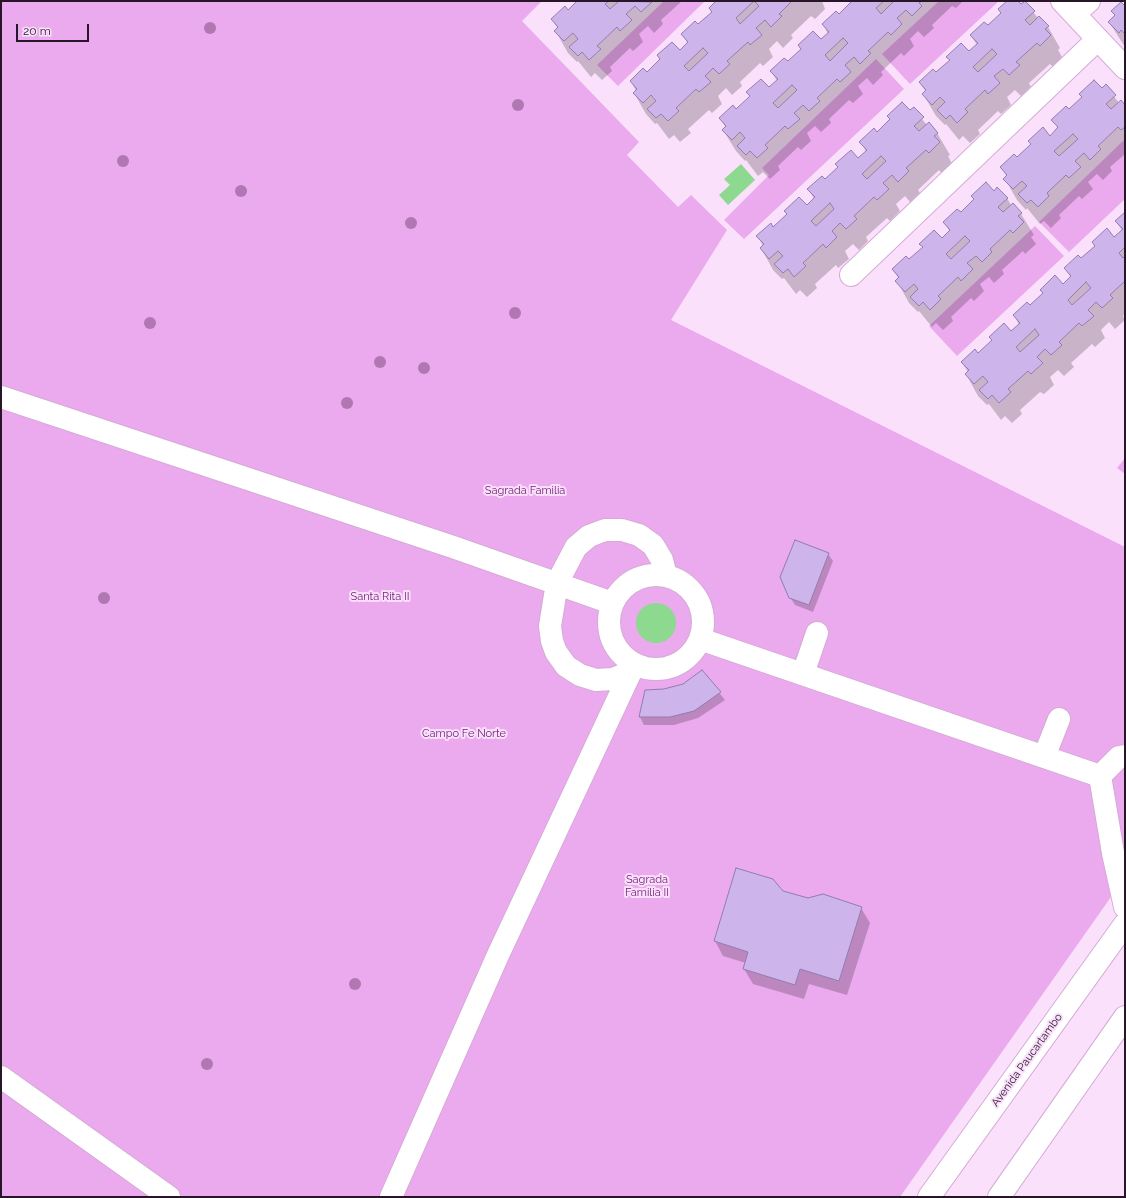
<!DOCTYPE html>
<html>
<head>
<meta charset="utf-8">
<style>
	body { margin:0 }
	#map { position:relative; width:1126px; height:1198px; overflow:hidden; background:#fbe0fc; font-family:Raleway,sans-serif }
	canvas { display:block }
	.frame { position:absolute; inset:0; border:2px solid #261627; pointer-events:none }
	.scale { position:absolute; left:16px; top:24px; width:73px; height:18px; box-sizing:border-box; border:2px solid #261627; border-top:0; padding-left:5px; font-size:12px; line-height:14px; white-space:nowrap; color:#261627; -webkit-text-stroke:3px #fbe0fc; paint-order:stroke }
</style>
</head>
<body>
<div id="map">
<canvas width="1126" height="1198"></canvas>
<div class="frame"></div>
<div class="scale">20 m</div>
</div>
<script>
const context = document.querySelector('canvas').getContext('2d');
context.lineJoin = 'round';
function fill(path, color) { context.fillStyle = color; context.fill(path, 'evenodd'); }
const poly = rows => new Path2D(rows.map(r => 'M' + r).join(''));
function strokePath(path, color, width, dash) { context.strokeStyle = color; context.lineWidth = width; context.lineCap = dash ? 'butt' : 'round'; context.setLineDash(dash || []); context.stroke(path); }
function drawText(font, color, halo, rows, align = 'center') {
  context.font = font + ' Raleway,sans-serif'; context.lineWidth = 4; context.setLineDash([]); context.textBaseline = 'middle'; context.strokeStyle = halo; context.fillStyle = color; for (const [text, x, y, turn = 0] of rows) {
    context.save(); context.translate(x, y); context.rotate((+turn || 0) * Math.PI / 180); context.textAlign = isNaN(turn) ? turn : align; if (halo) context.strokeText(text, 0, 0); context.fillText(text, 0, 0); context.restore();
  }
}
fill(poly([
	[1,1,542,1,522,21,639,142,627,155,678,207,691,195,727,230,671,320,1125,547,1125,877,900,1197,1,1197],
	[664,1,705,1,618,86,597,65],
	[939,1,999,1,910,84,882,54],
	[876,59,904,89,744,239,724,220,769,175,762,168],
	[1125,139,1125,199,1069,252,1039,222],
	[1035,226,1064,256,957,356,929,326],
	[1125,458,1125,474,1117,468]
]), '#eba9ee');
fill(poly([
	[741,164,755,180,728,205,719,195,730,185,724,179],
	'636 623a20 20 0 1 1 40 0a20 20 0 1 1-40 0Z'
]), '#8dd990');
fill(poly([
	[579,1,682,1,661,20,663,24,654,33,648,26,639,34,643,42,633,51,630,48,610,67,612,71,602,80,595,73,591,77,578,61,577,62,568,53,556,32,558,29,552,19,568,11],
	[718,1,822,1,825,9,815,19,811,16,791,35,793,38,783,48,777,41,769,49,773,57,763,66,760,63,740,82,742,86,732,95,726,88,718,96,722,104,712,113,709,110,688,129,691,133,680,142,674,135,669,139,657,123,655,124,646,114,634,93,636,91,631,81,680,51,688,44,682,34,698,26,712,12,710,9],
	[852,1,963,1,956,8,952,6,932,25,934,28,924,37,918,31,910,39,914,46,904,56,901,53,881,72,883,75,873,85,867,78,858,86,863,94,853,103,849,100,829,119,831,123,821,132,815,126,807,133,811,141,801,150,798,147,778,166,780,170,770,179,763,172,758,176,746,160,745,161,736,151,723,130,726,128,720,118,736,110,750,97,748,93,769,88,777,81,771,71,821,41,828,34,823,24,839,15],
	[1008,1,1017,1,1021,5,1024,1,1038,18,1039,17,1048,27,1060,48,1058,50,1062,57,1053,67,1050,64,1029,83,1031,87,1021,96,1015,90,1007,97,1011,105,1001,114,998,111,978,130,980,134,970,143,963,136,959,140,946,124,945,125,936,116,923,94,926,92,920,83,936,74,950,61,948,57,969,52,977,45,971,36,988,26,1002,14],
	[1125,8,1125,47,1109,22,1115,16,1112,11],
	[1106,86,1119,103,1125,106,1125,154,1110,167,1112,171,1103,180,1097,174,1088,182,1093,189,1082,199,1079,196,1059,215,1061,218,1051,228,1044,221,1040,224,1027,208,1026,210,1017,200,1005,179,1007,177,1001,167,1017,158,1031,145,1029,141,1050,137,1058,129,1053,120],
	[913,108,927,125,937,133,950,155,948,156,952,164,942,174,939,170,918,190,920,193,911,203,905,196,896,204,900,211,890,221,887,218,866,237,868,241,859,250,853,244,845,251,849,259,838,268,836,265,815,284,817,288,807,297,800,290,796,294,784,278,782,279,773,270,761,248,763,246,758,237,807,206,814,199,809,190,858,159,866,152,861,142,877,133,891,120,888,116,910,112],
	[993,192,1007,198,1011,205,1012,204,1021,214,1034,235,1031,237,1036,244,1025,254,1023,251,1002,270,1004,274,994,283,989,277,980,284,984,291,974,301,971,298,951,317,953,321,943,330,936,323,932,327,919,311,918,312,909,303,897,281,899,279,893,270,909,261,923,248,921,244,942,239,950,232,944,222,961,213,974,200,972,196],
	[1125,213,1125,314,1123,316,1125,320,1115,329,1109,322,1101,330,1105,338,1095,347,1092,344,1071,363,1074,367,1064,376,1058,370,1050,377,1054,385,1044,394,1040,392,1020,410,1022,414,1012,423,1005,416,1001,420,989,404,987,405,978,396,966,374,968,372,962,363,978,354,992,341,990,337,1011,332,1019,325,1014,315,1063,285,1071,278,1065,268,1081,260,1095,247,1093,243,1114,238,1122,231,1116,221],
	[828,554,833,561,813,612,795,605,790,597],
	[702,671,725,700,698,718,674,725,644,725,640,717,646,691,665,690,683,685],
	[737,869,783,892,808,899,861,908,870,923,847,995,809,984,804,999,753,984,744,969,746,963,723,956,715,941]
]), '#0003');
const building = poly([
	[577,1,609,1,605,4,610,9,619,1,652,2,641,12,635,6,626,14,632,20,620,31,617,27,597,46,601,49,589,60,582,52,578,56,569,47,578,39,573,33,564,41,554,31,558,27,551,19,565,6,568,10,577,1],
	[716,1,792,1,779,14,782,16,771,27,765,20,756,28,762,35,750,45,748,42,727,61,730,64,719,74,713,68,705,76,711,82,699,92,696,89,676,108,679,111,668,121,661,114,656,118,647,109,656,101,651,95,643,103,633,93,637,89,630,81,643,68,647,72,660,59,657,55,672,42,680,50,688,42,681,34,695,21,698,24,712,12,709,8,716,1],
	[754,1,759,6,740,24,736,18,754,1],
	[703,48,708,53,689,71,684,66,703,48],
	[852,1,884,1,876,8,881,14,894,1,922,1,919,3,922,6,912,16,906,10,897,18,902,24,891,35,888,32,868,51,871,53,860,64,854,57,845,65,851,72,840,82,837,79,817,98,820,101,809,111,803,105,794,113,800,119,788,129,785,126,765,145,768,148,757,158,750,151,746,155,737,146,745,138,740,132,732,140,722,130,726,126,719,118,733,105,736,109,750,96,746,92,761,79,769,87,778,79,770,71,784,58,788,61,801,49,798,45,813,31,821,39,829,32,822,24,836,11,839,14,852,1],
	[843,38,848,43,830,61,825,55,843,38],
	[792,85,797,90,778,108,773,103,792,85],
	[1007,1,1018,1,1021,4,1025,1,1035,11,1025,20,1030,25,1039,16,1049,26,1045,29,1051,35,1040,46,1037,43,1016,62,1020,65,1009,75,1003,69,994,76,1000,83,988,94,985,90,965,109,968,112,957,123,950,115,946,119,937,110,945,102,940,97,932,105,922,94,926,90,919,82,933,69,936,72,950,60,946,57,961,43,969,51,978,43,970,35,984,22,988,25,1001,13,998,9,1007,1],
	[992,49,997,54,978,72,973,67,992,49],
	[1121,2,1125,6,1125,34,1121,30,1119,33,1108,22,1115,15,1111,11,1121,2],
	[1094,80,1102,88,1106,84,1116,95,1106,104,1111,109,1121,100,1125,105,1125,127,1121,130,1118,127,1098,146,1101,149,1090,160,1084,153,1075,161,1081,167,1069,178,1066,175,1047,193,1049,196,1038,207,1031,200,1027,203,1018,194,1027,186,1022,181,1013,189,1003,179,1007,175,1000,167,1014,154,1017,157,1031,144,1028,141,1043,127,1050,136,1058,127,1051,120,1066,106,1069,109,1082,97,1079,94,1094,80],
	[1073,134,1078,139,1059,156,1054,151,1073,134],
	[902,102,910,110,914,107,924,117,914,126,919,131,929,122,938,133,934,136,940,142,929,153,926,150,906,168,909,171,898,182,892,175,883,183,889,189,877,200,874,197,854,216,857,219,846,229,840,223,832,231,837,237,826,248,823,244,803,263,806,266,794,277,788,269,783,273,774,264,783,256,778,251,769,259,760,248,764,244,756,236,771,223,773,227,787,214,784,211,799,197,807,205,815,197,807,189,822,176,825,179,838,167,835,164,851,150,858,158,867,150,859,142,874,128,877,132,890,119,887,116,902,102],
	[881,156,886,161,867,179,862,174,881,156],
	[830,203,834,209,816,226,811,221,830,203],
	[986,182,994,191,997,187,1008,198,998,207,1003,212,1013,203,1022,213,1018,216,1024,222,1013,233,1010,230,990,249,992,252,982,262,976,256,967,263,973,269,961,281,958,277,938,296,941,299,930,310,923,302,919,306,910,297,918,289,914,284,905,292,895,281,899,277,892,269,906,256,909,259,923,247,919,244,934,230,942,238,950,230,943,222,957,209,961,212,974,199,971,196,986,182],
	[965,236,970,241,951,259,946,254,965,236],
	[1125,212,1125,247,1119,253,1123,258,1125,256,1125,281,1110,295,1113,298,1102,308,1096,302,1088,310,1094,316,1082,326,1079,323,1059,342,1062,345,1051,355,1045,349,1037,357,1043,363,1031,374,1028,371,1008,389,1011,392,999,403,992,395,988,399,979,390,988,382,983,376,974,384,965,374,969,370,961,362,975,349,978,353,992,340,989,337,1004,323,1011,331,1020,323,1013,315,1027,302,1030,305,1043,293,1040,290,1055,275,1063,284,1071,276,1064,268,1078,255,1081,258,1095,246,1092,242,1107,228,1114,237,1123,229,1115,221,1125,212],
	[1086,282,1091,288,1072,305,1068,300,1086,282],
	[1035,329,1039,335,1020,352,1016,347,1035,329],
	[795,540,829,553,809,605,789,598,780,577,795,540],
	[702,670,721,692,694,711,670,717,639,717,645,690,664,689,683,684,702,670],
	[736,868,773,879,783,891,808,898,823,894,862,907,839,981,800,969,795,985,743,969,748,952,714,941,736,868]
]);
fill(building, '#cdb5eb');
strokePath(building, '#937caf', 1);
const minor = poly([
	[1062,1,1125,68],
	[1075,14,1089,1],
	[851,275,1098,39],
	[1,397,453,547,612,603],
	'609 622a47 47 0 1 1 94 0a47 47 0 1 1-94 0Z',
	[700,639,1100,776],
	[634,665,628,673,613,679,596,680,580,675,566,666,556,652,552,641,550,626,557,583,576,547,589,536,605,530,622,530,639,535,653,545,662,560,666,576],
	[803,674,817,633],
	[1044,757,1059,719],
	[1100,776,1113,853,1125,907],
	[1100,776,1119,757,1125,756],
	[1,1077,169,1197],
	[391,1197,498,955,634,665]
]);
const major = poly([
	[929,1197,1125,924],
	[999,1197,1125,1017]
]);
strokePath(minor, '#d5aad7', 24);
strokePath(major, '#d5aad7', 24);
strokePath(minor, '#fff', 22);
strokePath(major, '#fff', 22);
context.fillStyle = '#b077b3';
for (const [x, y] of [
	[210,28],
	[518,105],
	[123,161],
	[241,191],
	[411,223],
	[515,313],
	[150,323],
	[380,362],
	[424,368],
	[347,403],
	[104,598],
	[355,984],
	[207,1064]
]) { context.beginPath(); context.arc(x, y, 6, 0, 2 * Math.PI); context.fill(); }
drawText('11px', '#722178', '#fbe0fc', [
	["Sagrada Familia",525,491],
	["Santa Rita II",380,597],
	["Campo Fe Norte",464,734],
	["Sagrada",647,880],
	["Familia II",647,893]
]);
drawText('11px', '#261627', '#fbe0fc', [
	["Avenida Paucartambo",1027,1060,-54]
]);
</script>
</body>
</html>
